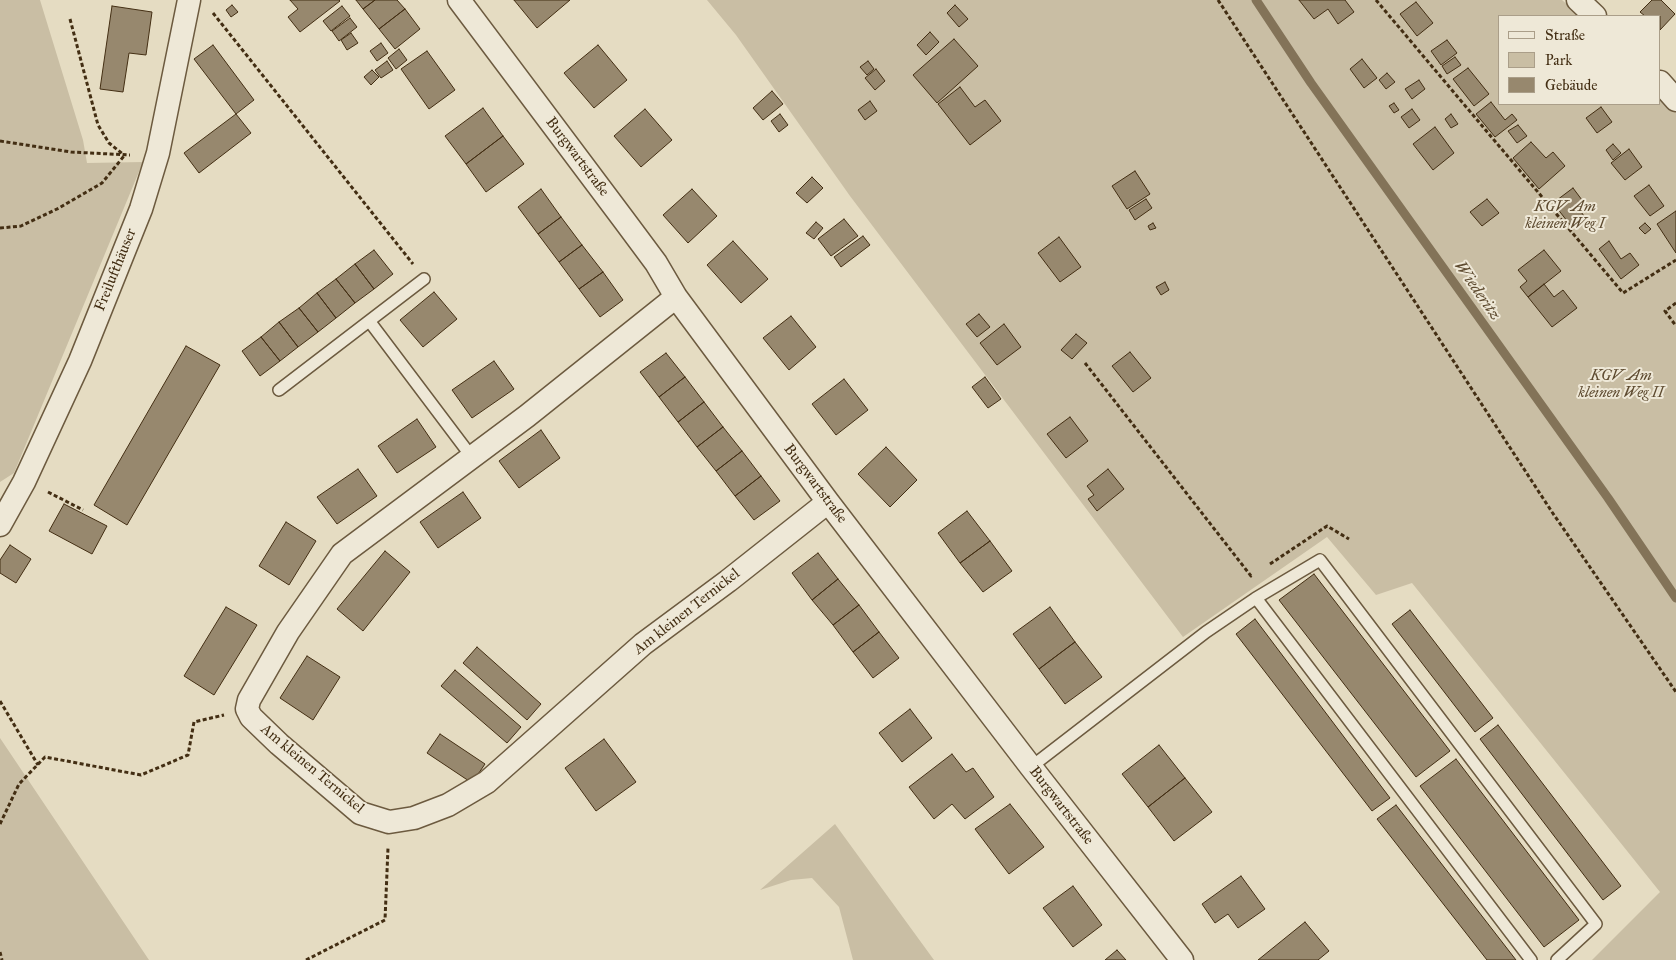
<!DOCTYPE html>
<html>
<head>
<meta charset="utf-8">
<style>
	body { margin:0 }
	#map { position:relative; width:1676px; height:960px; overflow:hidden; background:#e5dcc2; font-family:"IM FELL Great Primer",serif }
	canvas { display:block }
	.legend { position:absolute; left:1498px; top:15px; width:162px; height:90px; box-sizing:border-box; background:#eee8d7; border:1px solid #aa9e89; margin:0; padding:6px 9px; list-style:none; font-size:15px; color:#432e13 }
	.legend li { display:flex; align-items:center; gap:10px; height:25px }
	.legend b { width:25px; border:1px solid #aa9e89 }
</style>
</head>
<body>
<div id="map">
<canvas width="1676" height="960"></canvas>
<ul class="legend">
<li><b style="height:6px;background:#eee8d7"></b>Straße</li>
<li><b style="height:14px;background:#c9bea4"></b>Park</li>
<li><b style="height:14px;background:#97886e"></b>Gebäude</li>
</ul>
</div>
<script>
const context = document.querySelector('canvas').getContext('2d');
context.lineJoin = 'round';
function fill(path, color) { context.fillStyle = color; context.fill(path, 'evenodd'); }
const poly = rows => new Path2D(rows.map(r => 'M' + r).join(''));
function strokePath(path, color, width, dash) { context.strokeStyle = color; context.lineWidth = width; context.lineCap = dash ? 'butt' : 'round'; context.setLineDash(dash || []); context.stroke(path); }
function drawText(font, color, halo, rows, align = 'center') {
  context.font = font + ' "IM FELL Great Primer",serif'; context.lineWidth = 4; context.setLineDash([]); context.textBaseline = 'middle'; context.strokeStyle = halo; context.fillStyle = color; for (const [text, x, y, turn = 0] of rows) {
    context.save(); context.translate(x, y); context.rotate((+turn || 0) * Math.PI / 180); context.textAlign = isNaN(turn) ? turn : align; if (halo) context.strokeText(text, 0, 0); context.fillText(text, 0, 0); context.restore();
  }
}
fill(poly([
	[0,0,40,0,83,140,87,163,143,162,14,473,0,482],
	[707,0,1562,0,1580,16,1500,16,1500,104,1660,104,1660,95,1676,113,1676,960,1592,960,1660,892,1412,583,1376,595,1327,537,1183,637,850,196,736,35],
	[0,738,149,960,0,960],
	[835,824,934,960,853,960,839,907,812,878,791,880,760,890]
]), '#c9bea4');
strokePath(poly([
	[1256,0,1311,83,1608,498,1676,598]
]), '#837358', 9);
const building = poly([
	[290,0,339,0,340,1,300,32,288,17,298,9,290,0],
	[356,0,375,0,363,9,356,0],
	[375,0,397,0,405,9,379,29,363,9,375,0],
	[514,0,570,0,537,28,514,0],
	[1299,0,1345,0,1354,12,1338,24,1328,9,1314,19,1299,0],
	[1652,0,1661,0,1675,14,1660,30,1660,16,1645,16,1640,12,1652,0],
	[1416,2,1433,23,1417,36,1400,14,1416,2],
	[232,5,238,12,231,17,226,10,232,5],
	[955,5,968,19,959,27,947,13,955,5],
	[112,6,152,12,146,55,129,53,123,92,100,89,112,6],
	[342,6,350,16,331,31,323,21,342,6],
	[405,9,420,29,395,49,379,29,405,9],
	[350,18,357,27,339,41,332,31,350,18],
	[930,32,939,42,926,55,917,45,930,32],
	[351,33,358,43,347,50,341,40,351,33],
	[954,39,978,66,937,103,913,75,954,39],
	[1447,40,1457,53,1441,65,1431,51,1447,40],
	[381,43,388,53,377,61,370,51,381,43],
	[213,45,254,100,236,114,194,59,213,45],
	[598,45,627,80,594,108,564,73,598,45],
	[399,49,407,60,396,69,388,58,399,49],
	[427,51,455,90,429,109,401,69,427,51],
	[1455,57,1461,65,1447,74,1442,66,1455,57],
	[1362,59,1377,78,1364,88,1350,69,1362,59],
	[387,61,393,70,381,78,375,70,387,61],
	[868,61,874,69,867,75,860,67,868,61],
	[1468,68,1489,94,1474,106,1453,79,1468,68],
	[876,69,885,81,875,90,865,78,876,69],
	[372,70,379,77,371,85,364,77,372,70],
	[1387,73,1395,82,1386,89,1379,80,1387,73],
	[1419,80,1425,89,1412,99,1405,89,1419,80],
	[960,87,975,107,985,100,1001,121,970,145,938,104,960,87],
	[772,91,783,104,763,120,753,108,772,91],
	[870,101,877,111,865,120,858,110,870,101],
	[1491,102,1505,120,1512,114,1517,120,1495,137,1476,114,1491,102],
	[1394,103,1399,110,1394,113,1389,106,1394,103],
	[1601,107,1612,122,1597,133,1586,118,1601,107],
	[483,108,503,136,466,164,445,136,483,108],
	[645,109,672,140,641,167,614,136,645,109],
	[1412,109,1420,120,1409,128,1401,117,1412,109],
	[236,114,251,133,199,173,184,153,236,114],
	[780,114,788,125,779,132,771,121,780,114],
	[1451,114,1458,124,1451,128,1445,119,1451,114],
	[1518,125,1527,136,1517,143,1508,131,1518,125],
	[1435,127,1454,153,1433,170,1413,144,1435,127],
	[503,136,524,164,486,192,466,164,503,136],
	[1531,142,1546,158,1553,152,1565,166,1539,189,1513,158,1531,142],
	[1613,144,1621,153,1613,160,1606,150,1613,144],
	[1629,149,1642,167,1625,180,1611,163,1629,149],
	[1135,171,1150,194,1127,209,1112,186,1135,171],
	[812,177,823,188,807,203,796,193,812,177],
	[1649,185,1664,206,1650,216,1634,196,1649,185],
	[1573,188,1585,204,1579,209,1584,216,1571,226,1553,203,1573,188],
	[541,189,561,217,538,234,518,207,541,189],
	[692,189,717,216,688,243,663,215,692,189],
	[1146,199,1152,208,1135,220,1129,210,1146,199],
	[1487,199,1499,213,1482,226,1470,212,1487,199],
	[1676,211,1676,253,1657,224,1676,211],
	[561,217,582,245,559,262,538,234,561,217],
	[844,219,858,236,831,256,818,239,844,219],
	[816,222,823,228,814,239,806,233,816,222],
	[1153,223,1156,228,1150,230,1148,226,1153,223],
	[1645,223,1651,229,1645,234,1639,228,1645,223],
	[863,236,870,245,841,267,834,257,863,236],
	[1059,237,1081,267,1060,282,1038,253,1059,237],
	[733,241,768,279,741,303,707,265,733,241],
	[1609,241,1621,259,1630,253,1639,265,1621,279,1599,249,1609,241],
	[582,245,603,272,579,289,559,262,582,245],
	[374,250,393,274,374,289,355,264,374,250],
	[1544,250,1561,271,1528,297,1520,287,1527,281,1518,270,1544,250],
	[355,264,374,289,355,303,336,279,355,264],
	[603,272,623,300,600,317,579,289,603,272],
	[336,279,355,303,336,318,317,293,336,279],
	[1165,282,1169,290,1161,295,1156,287,1165,282],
	[1544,284,1554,297,1563,290,1577,308,1552,327,1528,297,1544,284],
	[434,292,457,319,423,347,400,320,434,292],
	[317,293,336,318,318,332,299,308,317,293],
	[299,308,318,332,298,347,279,322,299,308],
	[979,314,990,327,977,337,966,324,979,314],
	[791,316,816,347,789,370,763,338,791,316],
	[279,322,298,347,280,361,261,337,279,322],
	[1004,324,1021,347,997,365,980,343,1004,324],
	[1076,334,1087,343,1072,359,1061,350,1076,334],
	[261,337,280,361,260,376,242,351,261,337],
	[186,346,220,365,127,525,94,505,186,346],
	[1130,352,1151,378,1133,392,1112,366,1130,352],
	[666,353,685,377,659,397,640,372,666,353],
	[494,361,514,389,472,418,452,390,494,361],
	[685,377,704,402,678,422,659,397,685,377],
	[985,377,1001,399,988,408,972,387,985,377],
	[844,379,868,410,836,435,812,404,844,379],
	[704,402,723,427,697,447,678,422,704,402],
	[1070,417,1088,441,1066,458,1047,434,1070,417],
	[417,419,436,447,397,473,378,446,417,419],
	[723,427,742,451,716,471,697,447,723,427],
	[541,430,560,458,519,488,499,461,541,430],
	[886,447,917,480,890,507,858,474,886,447],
	[742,451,761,476,735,496,716,471,742,451],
	[358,469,377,496,337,524,317,497,358,469],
	[1108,469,1124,489,1097,511,1088,499,1094,495,1087,486,1108,469],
	[761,476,780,501,754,520,735,496,761,476],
	[463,492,481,518,438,548,420,522,463,492],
	[64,504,107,526,92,554,49,531,64,504],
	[967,511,990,541,960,563,938,533,967,511],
	[286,522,316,541,289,585,259,566,286,522],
	[990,541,1012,571,983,592,960,563,990,541],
	[10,545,31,559,16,583,0,573,0,560,10,545],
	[385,551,410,572,363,631,337,609,385,551],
	[818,553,838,579,812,600,792,573,818,553],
	[1314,574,1450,751,1416,777,1279,600,1314,574],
	[838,579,859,605,833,625,812,600,838,579],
	[859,605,879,632,853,652,833,625,859,605],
	[226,607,257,625,214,695,184,676,226,607],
	[1050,607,1075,642,1039,669,1013,634,1050,607],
	[1410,610,1493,718,1475,732,1392,624,1410,610],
	[1255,619,1390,798,1372,811,1236,634,1255,619],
	[879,632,899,658,873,678,853,652,879,632],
	[1075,642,1102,677,1065,704,1039,669,1075,642],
	[477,647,541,704,527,720,463,663,477,647],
	[307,656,340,677,313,720,280,698,307,656],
	[455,670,521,727,507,743,441,686,455,670],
	[910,709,932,738,902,762,879,733,910,709],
	[1498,725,1621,886,1603,900,1480,739,1498,725],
	[440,734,485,764,472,783,427,753,440,734],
	[604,739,636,782,596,811,565,768,604,739],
	[1159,745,1185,778,1148,807,1122,774,1159,745],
	[952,754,966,772,973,768,994,797,965,819,952,804,934,819,909,787,952,754],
	[1456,759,1579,920,1544,947,1420,786,1456,759],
	[1185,778,1212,812,1174,841,1148,807,1185,778],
	[1010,804,1044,847,1009,874,975,829,1010,804],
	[1396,805,1516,960,1487,960,1377,819,1396,805],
	[1241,876,1265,909,1238,928,1228,914,1215,923,1202,904,1241,876],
	[1073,886,1102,925,1073,947,1043,908,1073,886],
	[1305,922,1329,951,1318,960,1258,960,1305,922],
	[1117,950,1126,960,1105,960,1117,950]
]);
fill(building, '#97886e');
strokePath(building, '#432e13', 1);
const service = poly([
	[370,322,471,456],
	[279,390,424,279],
	[1256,598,1531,960],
	[1031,767,1206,632,1256,598,1320,560,1596,924,1557,960]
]);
const minor = poly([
	[459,0,624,220,656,263,676,297,828,502,1031,767,1182,960],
	[1578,0,1595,16],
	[1660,82,1676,100],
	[676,297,527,416,342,554,288,632,249,700,247,709,251,717,279,744,360,813,389,822,414,818,448,805,487,782,643,644,728,581,828,502],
	[0,525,24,482,80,361,141,209,158,153,189,0]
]);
strokePath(service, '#6c5a3f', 14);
strokePath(minor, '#6c5a3f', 25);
strokePath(poly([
	[1218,0,1552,512,1676,692],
	[1376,0,1623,293,1676,260],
	[213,13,413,264],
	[70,19,98,125,109,143,124,155],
	[0,141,71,152,130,155],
	[0,228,21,226,59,208,102,183,124,156],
	[1676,303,1665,311,1676,326],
	[1085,363,1251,576,1252,575],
	[48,492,83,510],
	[1270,564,1327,526,1349,539],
	[0,701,38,765],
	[0,824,19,784,45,757,141,775,188,755,194,722,224,715],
	[0,952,2,960],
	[306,960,385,920,388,848]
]), '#432e13', 3, [4, 2.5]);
strokePath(service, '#eee8d7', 11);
strokePath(minor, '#eee8d7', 22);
drawText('15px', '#432e13', '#eee8d7', [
	["Burgwartstraße",577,157,53],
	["Freilufthäuser",116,270,-68],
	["Burgwartstraße",815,484,53],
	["Am kleinen Ternickel",687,612,-38],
	["Am kleinen Ternickel",312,769,40],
	["Burgwartstraße",1061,806,52]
]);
drawText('italic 15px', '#5e4b30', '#eee8d7', [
	["KGV Am",1565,207],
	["kleinen Weg I",1565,224],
	["KGV Am",1621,376],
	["kleinen Weg II",1621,393]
]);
drawText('italic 16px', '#5e4b30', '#eee8d7', [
	["Wiederitz",1477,291,55]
]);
</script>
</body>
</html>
